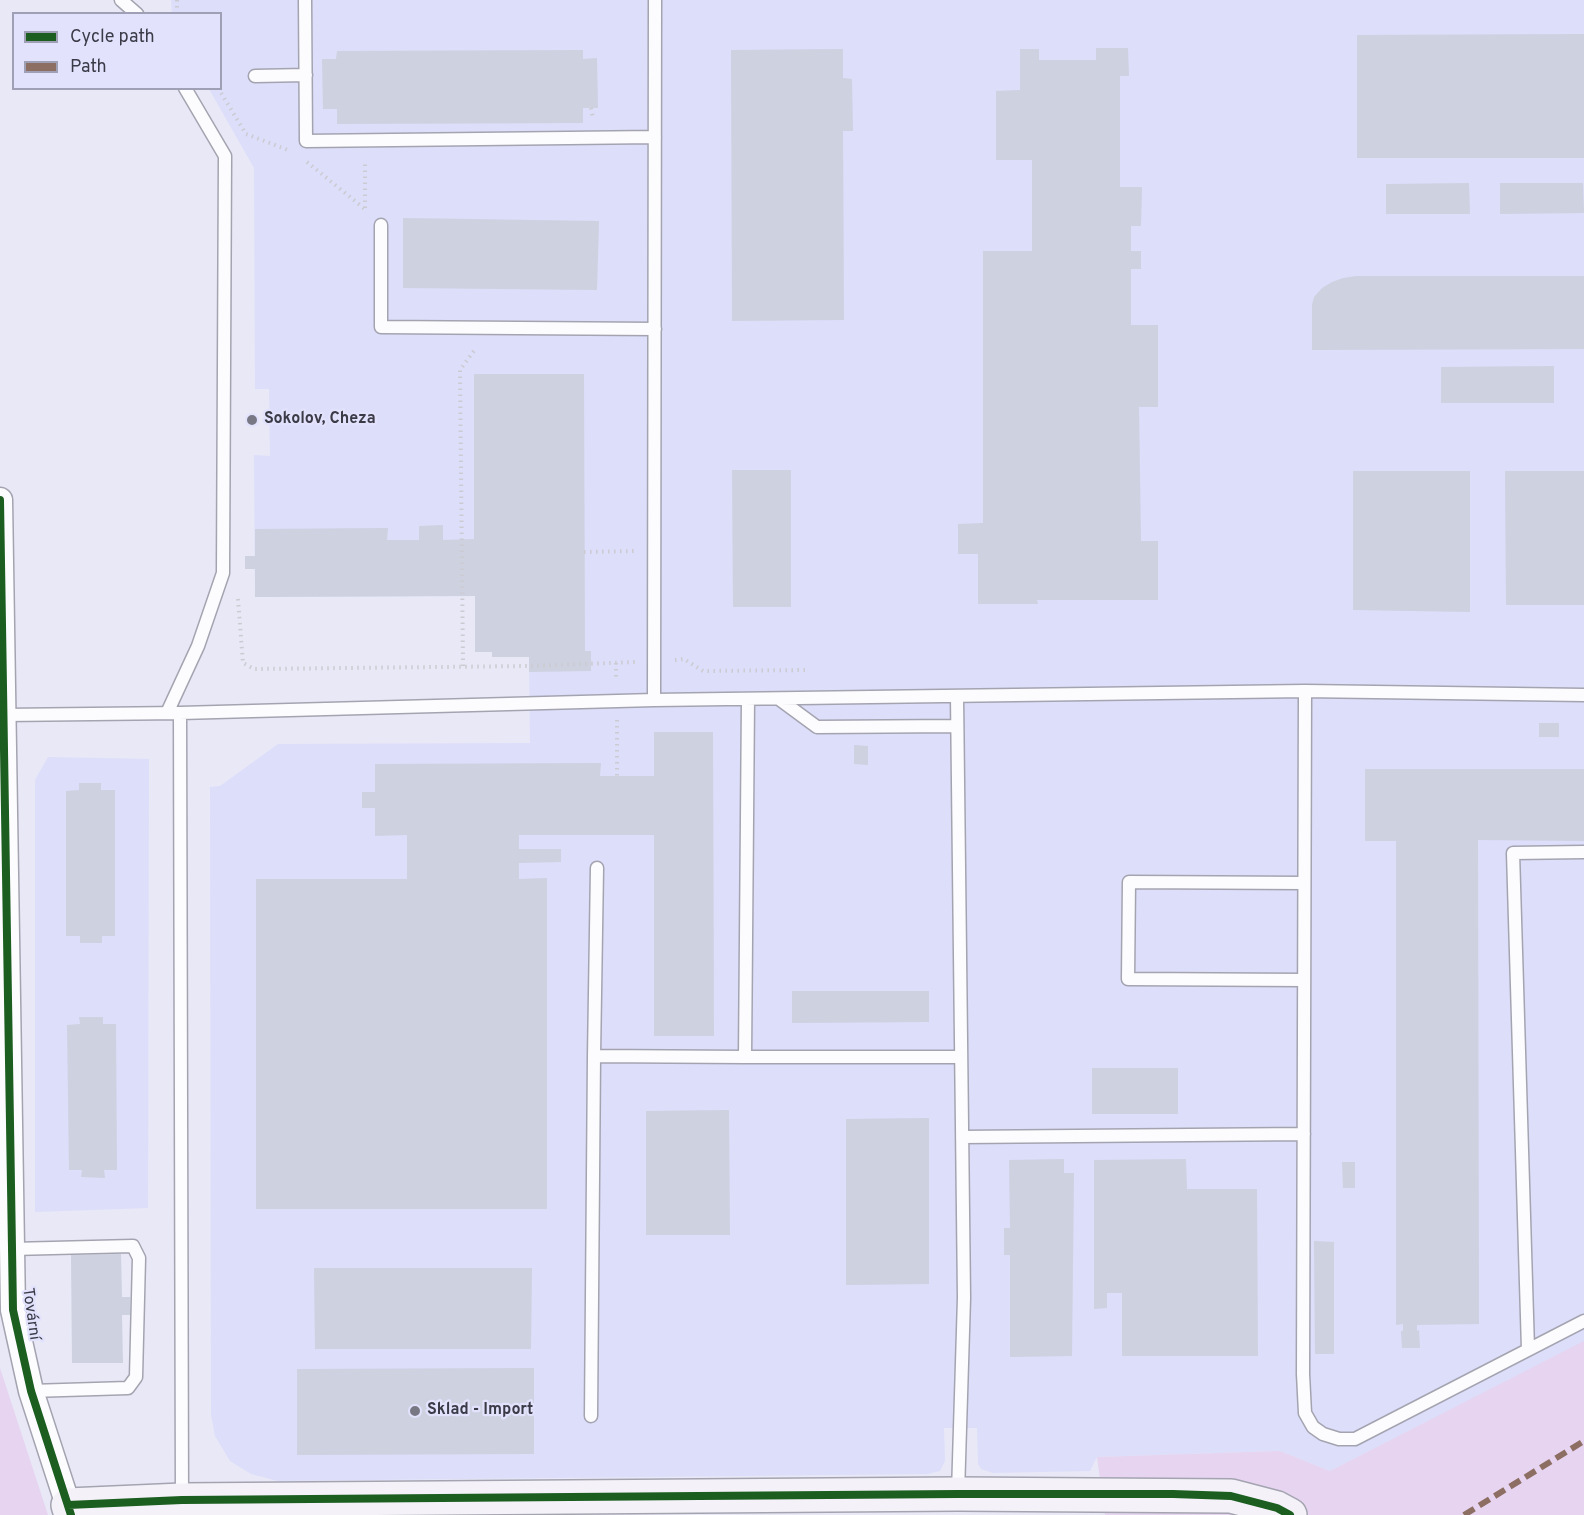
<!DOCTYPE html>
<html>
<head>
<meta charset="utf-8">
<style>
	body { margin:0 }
	#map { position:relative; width:1584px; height:1515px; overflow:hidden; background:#e8e8f7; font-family:Overpass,sans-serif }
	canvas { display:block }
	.legend { position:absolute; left:12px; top:12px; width:210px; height:78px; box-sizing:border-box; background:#e2e2fd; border:2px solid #9f9fb5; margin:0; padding:8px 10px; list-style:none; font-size:18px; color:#3b3b48 }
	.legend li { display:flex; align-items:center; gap:12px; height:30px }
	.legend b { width:30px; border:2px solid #9f9fb5 }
</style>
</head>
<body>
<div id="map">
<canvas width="1584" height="1515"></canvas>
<ul class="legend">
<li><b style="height:8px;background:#1b5e20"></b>Cycle path</li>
<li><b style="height:8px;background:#8d6e63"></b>Path</li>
</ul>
</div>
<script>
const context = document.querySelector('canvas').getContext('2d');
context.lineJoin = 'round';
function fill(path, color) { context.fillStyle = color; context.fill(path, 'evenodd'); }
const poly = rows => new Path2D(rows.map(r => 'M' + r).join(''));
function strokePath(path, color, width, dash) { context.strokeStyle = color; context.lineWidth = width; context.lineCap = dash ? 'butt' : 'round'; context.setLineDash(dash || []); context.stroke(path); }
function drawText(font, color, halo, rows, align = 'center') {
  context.font = font + ' Overpass,sans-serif'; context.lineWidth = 4.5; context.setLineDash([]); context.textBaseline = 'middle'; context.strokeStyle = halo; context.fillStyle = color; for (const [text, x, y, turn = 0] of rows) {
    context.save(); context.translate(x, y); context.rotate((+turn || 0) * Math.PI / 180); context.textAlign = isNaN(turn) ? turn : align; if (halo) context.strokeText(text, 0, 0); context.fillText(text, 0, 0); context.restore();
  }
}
fill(poly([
	[171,0,1584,0,1584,1342,1330,1471,1280,1451,1097,1457,1090,1471,993,1473,981,1469,978,1464,977,1428,944,1428,945,1461,940,1471,928,1474,278,1481,251,1474,230,1461,215,1436,211,1415,210,787,220,786,278,744,530,743,529,657,492,657,492,652,475,652,475,596,255,597,254,455,270,456,269,389,255,389,254,168,209,89,220,88,220,14,172,13],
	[48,757,149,759,148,1208,35,1212,35,780]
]), '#dddefa');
fill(poly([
	[1584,1341,1584,1515,1105,1515,1097,1457,1280,1451,1330,1471],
	[0,1368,48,1515,0,1515]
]), '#e6d4f0');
fill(poly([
	[1584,34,1584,158,1357,158,1357,35],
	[1096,48,1128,48,1129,76,1120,76,1120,187,1142,187,1141,226,1131,226,1131,251,1141,251,1141,269,1131,269,1131,325,1158,325,1158,407,1139,407,1141,541,1158,541,1158,600,1037,600,1038,604,978,604,978,554,958,554,958,524,983,523,983,251,1032,251,1032,160,996,160,996,91,1020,90,1020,49,1039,49,1039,60,1096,60],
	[843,49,843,78,852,79,853,131,843,131,844,320,732,321,731,50],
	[583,50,583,59,597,58,598,108,583,108,583,123,337,124,337,109,323,109,322,59,336,59,337,51],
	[1469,183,1470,214,1386,214,1386,184],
	[1500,183,1583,183,1584,213,1500,214],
	[403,218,599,221,597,290,403,288],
	[1356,276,1584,276,1584,349,1312,350,1312,305,1314,297,1322,288,1332,282,1343,278],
	[1554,366,1554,403,1441,403,1441,367],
	[474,374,584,374,585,651,591,651,591,671,529,672,529,657,492,657,492,652,475,652,475,596,255,597,255,569,245,569,245,556,255,556,255,529,388,528,387,540,419,540,419,526,443,525,443,540,474,539],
	[732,470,791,470,791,607,733,607],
	[1353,471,1470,471,1470,612,1353,610],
	[1505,471,1584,471,1584,605,1506,605],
	[1539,723,1559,723,1559,737,1539,737],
	[654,732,713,732,714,1036,654,1036,654,835,519,835,519,849,561,849,561,862,519,863,519,879,547,878,547,1209,256,1209,256,879,407,879,407,835,375,836,375,808,362,808,362,792,375,792,375,764,601,763,600,776,654,776],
	[854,745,868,746,868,765,854,764],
	[1365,769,1584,769,1584,841,1478,840,1479,1324,1417,1325,1417,1331,1419,1330,1420,1348,1402,1348,1401,1331,1403,1331,1403,1324,1396,1325,1396,841,1365,841],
	[79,783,101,783,101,790,115,790,115,936,102,936,102,943,80,943,80,936,66,936,66,791,79,790],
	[792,991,929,991,929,1022,792,1023],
	[79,1017,103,1017,103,1024,116,1024,117,1170,104,1170,105,1178,81,1177,82,1170,69,1170,67,1025,80,1024],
	[1092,1068,1178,1068,1178,1114,1092,1114],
	[729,1110,730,1235,646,1235,646,1111],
	[929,1118,929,1284,846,1285,846,1119],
	[1064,1159,1064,1173,1074,1173,1072,1356,1010,1357,1010,1255,1004,1255,1004,1228,1010,1228,1009,1160],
	[1186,1159,1187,1189,1257,1189,1258,1356,1122,1356,1122,1293,1107,1293,1107,1308,1094,1309,1094,1160],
	[1342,1162,1355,1162,1355,1188,1343,1188],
	[1314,1241,1334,1242,1334,1354,1315,1354],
	[121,1254,122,1297,130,1297,130,1315,122,1315,123,1363,72,1363,71,1255],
	[314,1268,532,1268,531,1349,315,1349],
	[534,1368,534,1454,297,1455,297,1369]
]), '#cdd1e0');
const lane = poly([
	[121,0,137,14],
	[305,0,306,141,655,137],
	[255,76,306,75],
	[381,225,381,327,655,329],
	[1305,691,1303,1374,1305,1413,1313,1427,1323,1434,1339,1439,1355,1439,1584,1321],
	[957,696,964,1298,958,1493],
	[779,699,817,727,957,726],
	[654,700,655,0],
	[167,713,198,646,223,573,225,156,185,88],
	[180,713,182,1499],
	[4,715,180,713,654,700,1305,691,1584,695],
	[1304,980,1128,979,1129,882,1304,883],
	[594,1056,597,868],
	[745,1057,961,1057],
	[962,1137,1304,1134],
	[12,1249,133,1246,139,1258,136,1377,128,1388,31,1391],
	[1528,1349,1513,853,1584,852],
	[591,1416,594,1056,745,1057,748,699]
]);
const street = poly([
	[0,500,13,1310,31,1391,68,1505]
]);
const secondary = poly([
	[71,1515,68,1505,182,1500,958,1494,1231,1496,1277,1508,1290,1515]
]);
strokePath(lane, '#a4a4b1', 15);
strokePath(street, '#a4a4b1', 27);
strokePath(secondary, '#a4a4b1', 36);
strokePath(poly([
	[177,0,177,14],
	[218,88,246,134,288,150],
	[591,108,593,118],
	[307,162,366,210],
	[365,208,365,161],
	[584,552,635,551],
	[238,599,243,663,254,669,529,666,635,662],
	[675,660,684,659,703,671,806,670],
	[616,663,616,680],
	[463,666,460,370,476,348],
	[617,720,617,776]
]), '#cbcbd1', 4, [1.5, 4.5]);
strokePath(lane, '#fcfcfe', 12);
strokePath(street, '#fcfcfe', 24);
strokePath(secondary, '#f4f2f8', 33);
strokePath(poly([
	[1464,1515,1584,1441]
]), '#8d6e63', 6, [12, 6]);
strokePath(poly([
	[0,500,13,1310,31,1391,71,1515],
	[68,1505,182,1500,958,1494,1173,1494,1231,1496,1277,1508,1290,1515]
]), '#1b5e20', 8);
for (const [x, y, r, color] of [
	[252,420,6,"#787885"],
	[415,1411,6,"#787885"]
]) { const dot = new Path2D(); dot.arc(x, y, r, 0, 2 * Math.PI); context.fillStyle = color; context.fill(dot); strokePath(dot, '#e2e2fd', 2); }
drawText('bold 16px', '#3b3b48', '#e2e2fd', [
	["Sokolov, Cheza",264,420],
	["Sklad - Import",427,1411]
], 'left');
drawText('16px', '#3b3b48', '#e2e2fd', [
	["Tovární",30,1314,82]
]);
</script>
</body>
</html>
